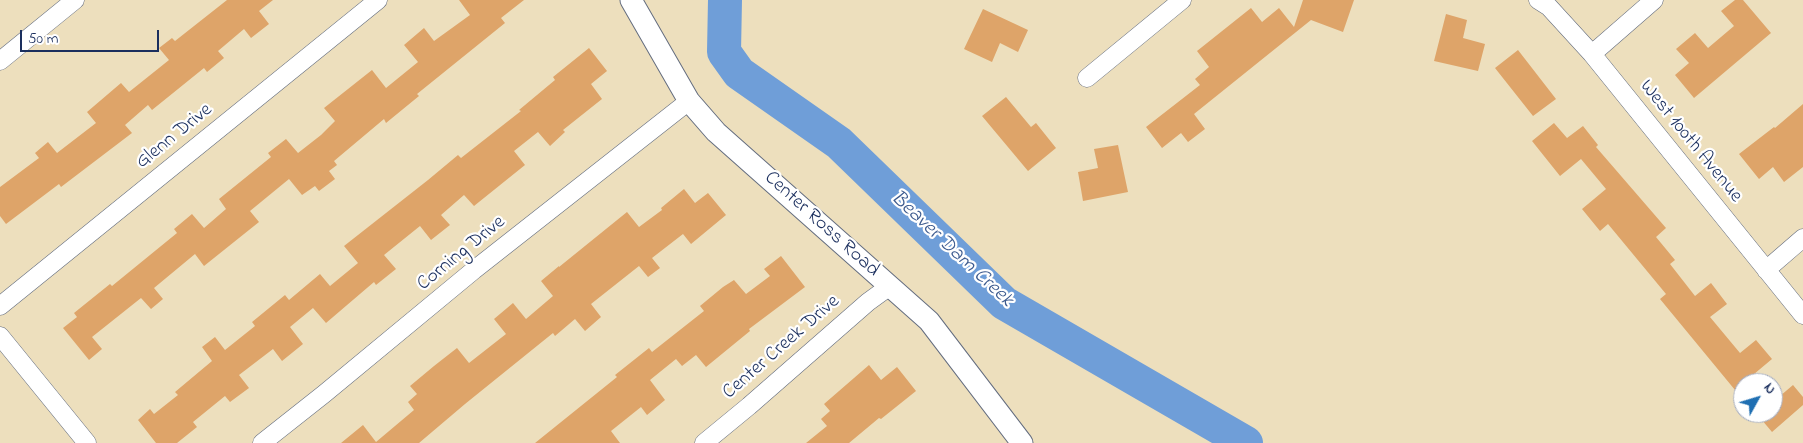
<!DOCTYPE html>
<html>
<head>
<meta charset="utf-8">
<style>
	body { margin:0 }
	#map { position:relative; width:1803px; height:443px; overflow:hidden; background:#eddfbd; font-family:"Indie Flower",sans-serif }
	canvas { display:block }
	.north { position:absolute; left:1733px; top:373px; width:50px; height:50px; box-sizing:border-box; background:#fff; border:1px solid #a4acbf; border-radius:50%; rotate:51deg; font-size:14px; font-weight:700; line-height:20px; text-align:center; color:#1b2f5e }
	.north::after { content:''; display:block; margin:auto; width:18px; height:22px; background:#1f6fb2; clip-path:polygon(50% 0,100% 100%,50% 72%,0 100%) }
	.scale { position:absolute; left:20px; top:30px; width:139px; height:22px; box-sizing:border-box; border:2px solid #1b2f5e; border-top:0; padding-left:6px; font-size:15px; line-height:18px; white-space:nowrap; color:#1b2f5e; -webkit-text-stroke:4px #fff; paint-order:stroke }
</style>
</head>
<body>
<div id="map">
<canvas width="1803" height="443"></canvas>
<div class="north">N</div>
<div class="scale">50 m</div>
</div>
<script>
const context = document.querySelector('canvas').getContext('2d');
context.lineJoin = 'round';
const poly = rows => new Path2D(rows.map(r => 'M' + r).join(''));
function strokePath(path, color, width, dash) { context.strokeStyle = color; context.lineWidth = width; context.lineCap = dash ? 'butt' : 'round'; context.setLineDash(dash || []); context.stroke(path); }
function fill(path, color) { context.fillStyle = color; context.fill(path, 'evenodd'); }
function drawText(font, color, halo, rows, align = 'center') {
  context.font = font + ' "Indie Flower",sans-serif'; context.lineWidth = 4.5; context.setLineDash([]); context.textBaseline = 'middle'; context.strokeStyle = halo; context.fillStyle = color; for (const [text, x, y, turn = 0] of rows) {
    context.save(); context.translate(x, y); context.rotate((+turn || 0) * Math.PI / 180); context.textAlign = isNaN(turn) ? turn : align; if (halo) context.strokeText(text, 0, 0); context.fillText(text, 0, 0); context.restore();
  }
}
strokePath(poly([
	[725,0,724,52,739,73,839,143,1004,303,1246,443]
]), '#6f9ed8', 34);
fill(poly([
	[227,0,273,0,259,11,269,24,251,38,244,29,218,51,224,58,207,72,204,68,152,110,148,105,125,125,132,133,61,187,59,184,6,224,0,216,0,187,39,158,35,153,48,142,57,153,96,123,87,112,121,83,129,92,169,60,159,48,172,38,175,41],
	[459,0,524,0,501,18,505,23,417,94,419,96,386,123,384,119,334,161,337,165,329,171,335,179,319,191,315,186,302,195,289,179,250,211,259,222,204,266,195,254,154,288,163,299,151,309,141,298,92,337,102,349,89,360,63,328,77,317,74,313,110,284,112,286,177,233,174,229,192,214,204,228,226,209,219,199,271,157,268,153,286,139,298,153,321,135,335,121,324,108,372,70,386,88,418,62,404,45,424,28,434,41,470,15],
	[1303,0,1354,0,1343,32,1311,20,1194,114,1205,129,1188,142,1181,133,1162,148,1146,127,1200,85,1195,79,1209,67,1197,51,1251,8,1262,22,1279,8,1294,27],
	[1735,0,1743,0,1771,33,1694,98,1675,75,1689,63,1676,49,1695,33,1708,48,1734,26,1721,11],
	[983,9,1028,30,1018,52,1000,43,992,62,964,49],
	[1446,14,1467,20,1463,38,1485,44,1478,71,1434,61],
	[589,48,607,71,591,84,602,99,563,130,565,132,550,146,538,132,514,151,525,165,474,206,464,195,441,215,450,225,431,240,420,226,384,255,396,269,376,285,374,282,326,323,313,308,290,327,303,344,282,361,273,349,239,375,249,388,230,402,225,396,193,422,197,427,177,443,156,443,138,420,150,409,154,414,178,395,175,392,212,361,202,347,215,337,225,350,255,326,252,322,285,295,289,300,320,274,330,286,358,263,344,246,428,180,458,155,461,158,521,111,519,110,555,80,553,77],
	[1518,50,1556,99,1533,116,1495,68],
	[1006,97,1031,127,1036,123,1056,148,1028,171,982,116],
	[1803,104,1803,167,1784,182,1773,167,1759,179,1739,154,1774,127,1775,128],
	[1554,123,1567,138,1583,126,1598,145,1596,147,1666,228,1656,237,1675,260,1670,264,1695,296,1711,283,1727,304,1710,317,1740,353,1756,340,1772,359,1735,390,1660,299,1666,294,1608,224,1600,231,1582,209,1606,189,1581,159,1560,176,1532,141],
	[1118,145,1128,192,1083,201,1078,172,1098,168,1094,149],
	[684,189,695,203,708,193,726,215,691,244,683,234,652,258,660,268,648,277,639,266,591,304,601,317,585,331,575,319,555,336,553,333,465,404,419,443,341,443,363,425,376,442,414,410,408,402,417,394,410,386,434,366,457,348,469,363,506,334,494,319,513,303,526,319,553,296,541,281,559,266,559,267,627,212,639,227,662,210,661,208],
	[781,256,805,287,749,329,750,331,706,367,696,355,682,366,676,359,650,380,665,400,647,415,641,407,611,431,620,443,535,443,617,377,615,375,649,348,652,352,704,311,700,306,723,287,734,280,746,294,770,276,764,269],
	[869,365,881,380,897,367,916,391,881,419,879,418,849,443,806,443,827,426,821,419,830,411,824,404],
	[1793,385,1803,397,1803,405,1772,432,1756,413,1773,413,1773,402]
]), '#dea469');
const minor = poly([
	[1538,0,1549,7,1592,54,1803,315],
	[1592,54,1654,0],
	[0,61,75,0],
	[1087,78,1182,0],
	[1766,270,1803,238],
	[0,306,378,0],
	[0,336,87,443],
	[262,443,324,394,474,270,689,101],
	[704,443,749,406,868,302,890,286]
]);
const tertiary = poly([
	[631,0,689,101,716,132,929,321,1022,443]
]);
strokePath(minor, '#646d7f', 19);
strokePath(tertiary, '#646d7f', 23);
strokePath(minor, '#fff', 18);
strokePath(tertiary, '#fff', 21);
drawText('20px', '#1b2f5e', '#fff', [
	["Glenn Drive",175,137,-39],
	["West 100th Avenue",1690,142,51],
	["Center Ross Road",821,225,42],
	["Corning Drive",462,254,-39],
	["Center Creek Drive",782,348,-41]
]);
drawText('italic 21px', '#3d5b8f', '#fff', [
	["Beaver Dam Creek",951,250,43]
]);
</script>
</body>
</html>
